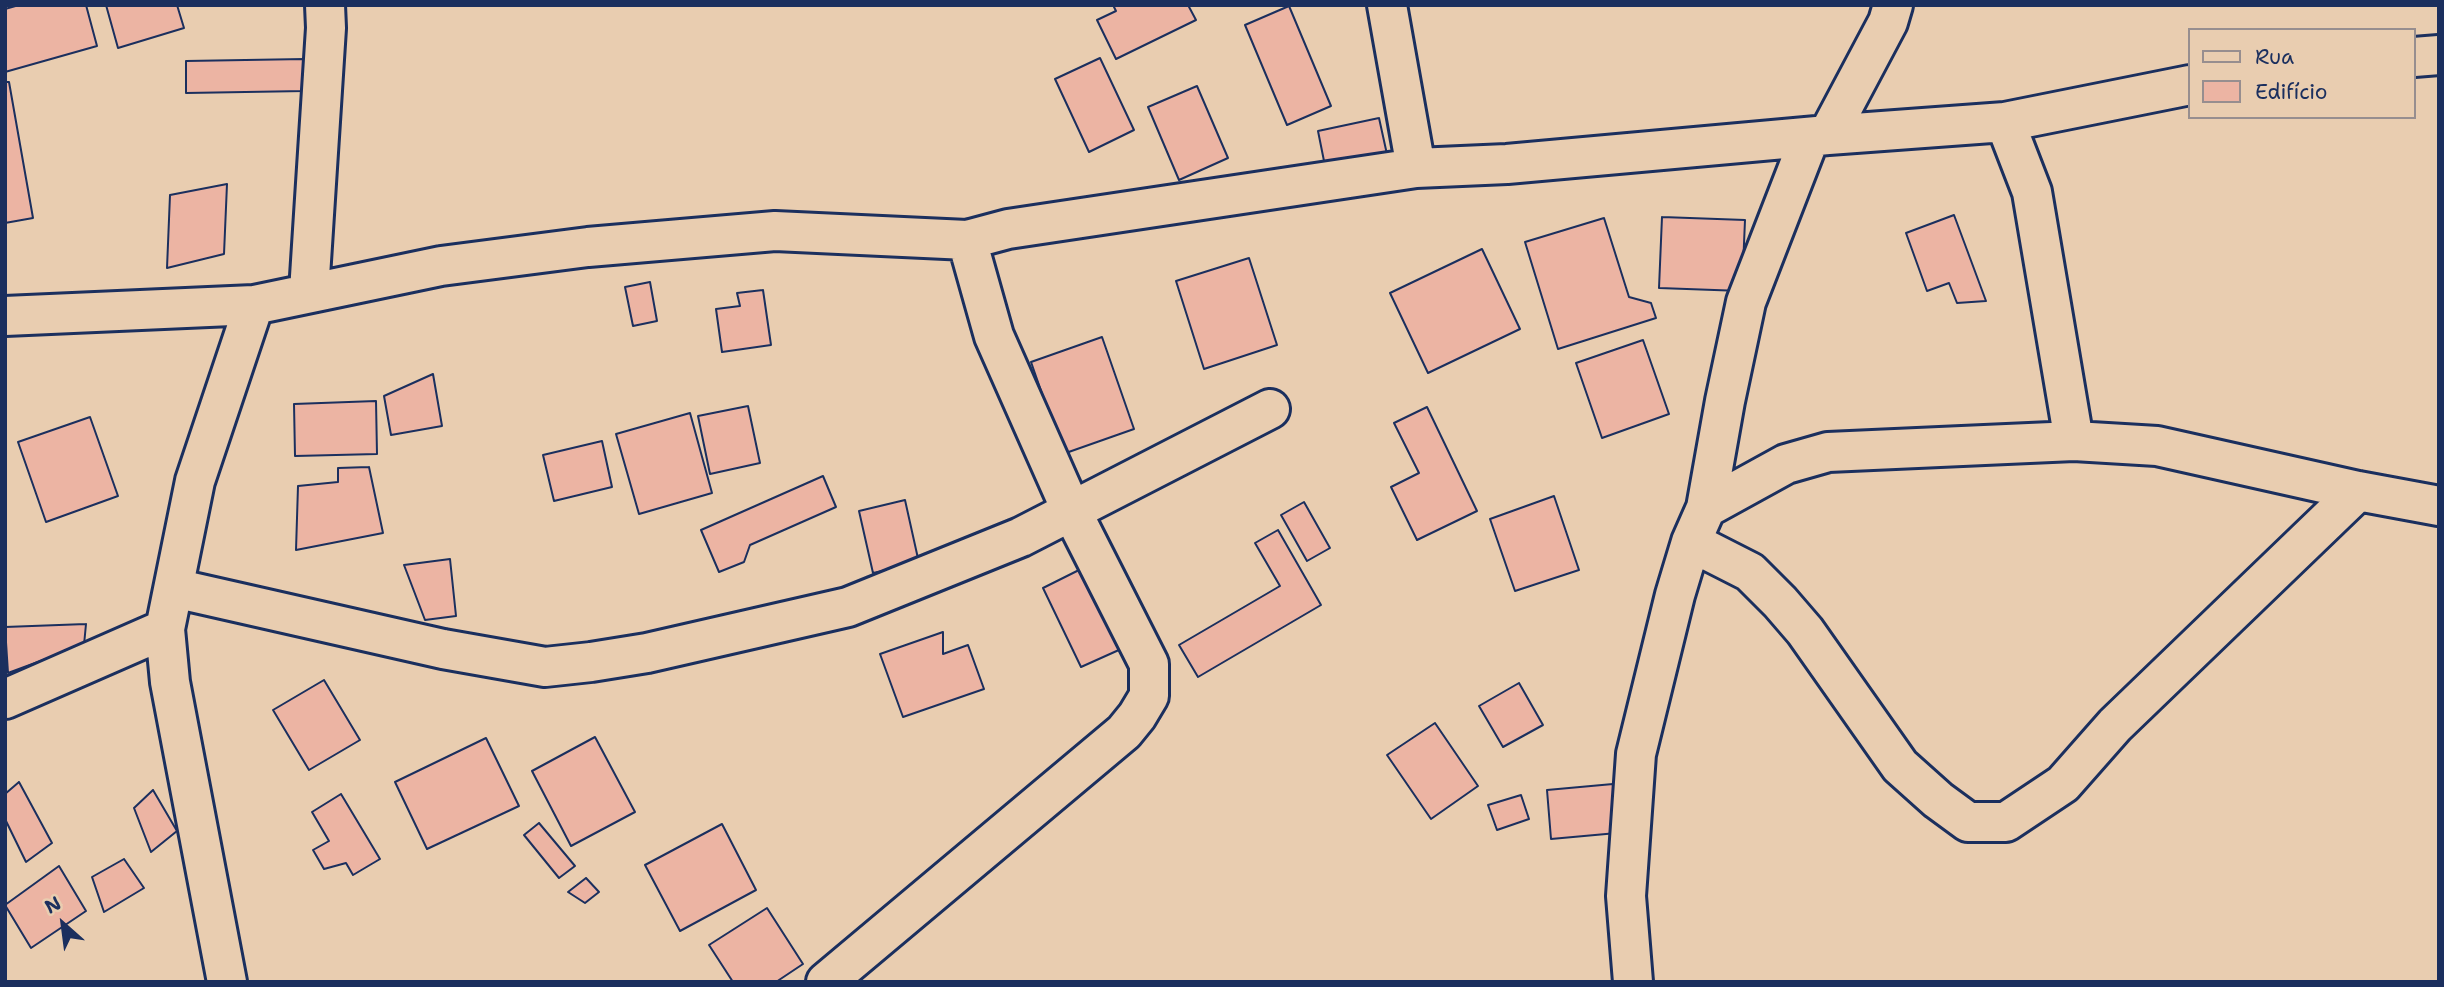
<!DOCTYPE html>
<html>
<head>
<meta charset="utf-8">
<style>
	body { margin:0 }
	#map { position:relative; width:2444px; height:987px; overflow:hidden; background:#e9cdb0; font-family:"Shantell Sans",sans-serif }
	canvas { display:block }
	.frame { position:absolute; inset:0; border:7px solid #1b2f5e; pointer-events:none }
	.legend { position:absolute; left:2188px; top:28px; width:228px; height:91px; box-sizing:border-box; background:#e9cdb0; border:2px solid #978e8f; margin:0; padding:9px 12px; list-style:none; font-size:21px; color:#1b2f5e }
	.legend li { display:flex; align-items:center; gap:14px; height:35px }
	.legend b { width:35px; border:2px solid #978e8f }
	.north { position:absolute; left:28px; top:889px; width:70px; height:70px; -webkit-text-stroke:5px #e9cdb0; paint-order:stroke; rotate:332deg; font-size:19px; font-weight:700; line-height:28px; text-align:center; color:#1b2f5e }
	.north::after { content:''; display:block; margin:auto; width:24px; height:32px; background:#1b2f5e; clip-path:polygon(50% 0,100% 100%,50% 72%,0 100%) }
</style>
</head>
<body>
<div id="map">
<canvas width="2444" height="987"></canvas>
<div class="frame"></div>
<ul class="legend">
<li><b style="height:9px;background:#e9cdb0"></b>Rua</li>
<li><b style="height:19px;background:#ecb4a3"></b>Edifício</li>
</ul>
<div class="north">N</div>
</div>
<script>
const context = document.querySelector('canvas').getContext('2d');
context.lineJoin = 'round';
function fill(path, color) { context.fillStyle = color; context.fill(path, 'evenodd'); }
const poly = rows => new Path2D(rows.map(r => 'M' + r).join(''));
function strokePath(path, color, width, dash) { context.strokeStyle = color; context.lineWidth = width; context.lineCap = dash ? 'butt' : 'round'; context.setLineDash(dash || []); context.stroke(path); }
const building = poly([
	[19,5,86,5,97,46,5,72,5,9,19,5],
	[106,5,177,5,184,28,118,48,106,5],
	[1113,5,1188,5,1196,20,1116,59,1097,20,1116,11,1113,5],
	[1289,6,1331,106,1287,125,1245,25,1289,6],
	[1100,58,1134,130,1089,152,1055,79,1100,58],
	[305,59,305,91,186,93,186,61,305,59],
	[5,82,9,82,33,218,5,223,5,82],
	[1197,86,1228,158,1179,180,1148,107,1197,86],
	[1379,118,1390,168,1328,181,1318,131,1379,118],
	[227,184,224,254,167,268,170,195,227,184],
	[1954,215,1986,301,1957,303,1949,283,1927,291,1906,233,1954,215],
	[1662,217,1745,220,1742,291,1659,288,1662,217],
	[1604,218,1629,297,1651,303,1656,318,1558,349,1525,242,1604,218],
	[1482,249,1520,329,1428,373,1390,293,1482,249],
	[1249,258,1277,345,1204,369,1176,281,1249,258],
	[650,282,657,321,633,326,625,287,650,282],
	[763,290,771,345,722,352,716,309,740,306,737,293,763,290],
	[1102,337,1134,429,1063,454,1031,362,1102,337],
	[1643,340,1669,414,1602,438,1576,363,1643,340],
	[433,374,442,426,391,435,384,396,433,374],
	[376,401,377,454,295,456,294,404,376,401],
	[748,406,760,463,710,474,698,416,748,406],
	[1427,407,1477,511,1417,540,1391,487,1419,473,1394,423,1427,407],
	[690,413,712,493,639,514,616,434,690,413],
	[90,417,118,496,46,522,18,442,90,417],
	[602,441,612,487,554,501,543,455,602,441],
	[369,467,383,533,296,550,298,486,338,482,338,468,369,467],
	[823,476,836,507,750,545,744,562,719,572,701,530,823,476],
	[1554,496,1579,570,1515,591,1490,519,1554,496],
	[905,500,919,563,873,573,859,511,905,500],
	[1304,502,1330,548,1307,561,1281,515,1304,502],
	[1278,530,1321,605,1198,677,1179,645,1280,586,1255,543,1278,530],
	[450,559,456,616,425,620,404,565,450,559],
	[1091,564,1130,645,1081,667,1043,588,1091,564],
	[86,624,84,645,8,673,5,627,86,624],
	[943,632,943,654,968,645,984,689,903,717,880,654,943,632],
	[324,680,360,740,309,770,273,710,324,680],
	[1519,683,1543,725,1503,747,1479,706,1519,683],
	[1435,723,1478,786,1431,819,1387,755,1435,723],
	[595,737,635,812,571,846,532,771,595,737],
	[486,738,519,806,427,849,395,782,486,738],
	[19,782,52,843,26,862,5,819,5,794,19,782],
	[1613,784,1617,833,1551,839,1547,790,1613,784],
	[153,790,177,831,151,852,134,808,153,790],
	[341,794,380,859,353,875,346,863,324,869,313,850,329,841,312,812,341,794],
	[1521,795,1529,819,1497,830,1488,805,1521,795],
	[539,823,575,866,559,878,524,835,539,823],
	[722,824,756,890,680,931,645,865,722,824],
	[124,859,144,888,104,912,92,877,124,859],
	[59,866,86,911,31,948,5,905,59,866],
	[586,878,599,892,585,903,568,892,586,878],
	[767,908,803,964,776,982,733,982,709,945,767,908]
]);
fill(building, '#ecb4a3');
strokePath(building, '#1b2f5e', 2);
const minor = poly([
	[1387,5,1416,168],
	[2414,57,2439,55],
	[2005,122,2032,192,2074,441],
	[1828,135,1888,22,1893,5],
	[309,292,326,28,325,5],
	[5,316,254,305,441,266,588,247,775,231,967,240,1008,229,1416,168,1507,164,1828,135,2005,122,2190,85],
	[1706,508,1786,464,1828,452,2074,441,2157,446,2358,491,2439,506],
	[1691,542,1750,572,1780,602,1805,631,1900,766,1938,800,1968,822,2006,822,2063,784,2115,725,2358,491],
	[174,588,443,649,545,667,591,662,647,653,848,607,1021,537,1270,409],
	[5,699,165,629],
	[227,982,170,682,165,629,195,481,254,305],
	[826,982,1124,732,1137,716,1149,696,1149,664,1072,512,994,336,967,240],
	[1633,982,1626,896,1636,754,1675,595,1691,542,1706,508,1725,401,1746,302,1810,137]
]);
strokePath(minor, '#1b2f5e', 44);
strokePath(minor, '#e9cdb0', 38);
</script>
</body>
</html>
